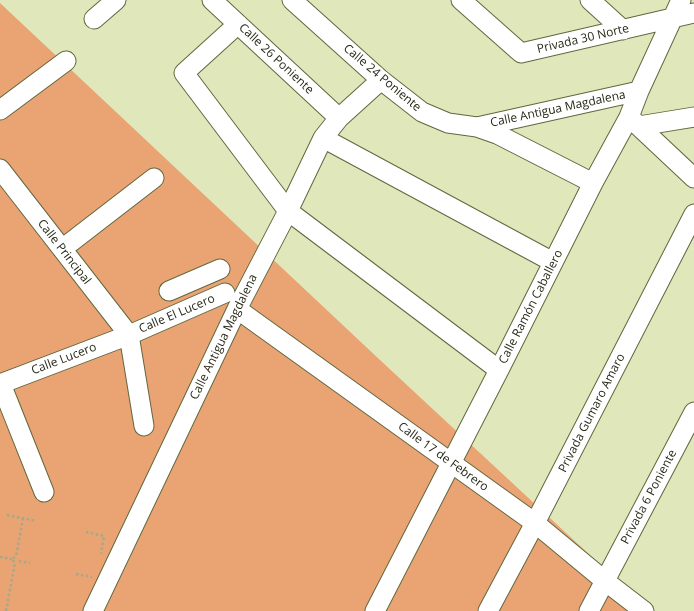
<!DOCTYPE html>
<html>
<head>
<meta charset="utf-8">
<style>
	body { margin:0 }
	canvas { display:block; background:#e0e7ba }
</style>
</head>
<body>
<canvas width="694" height="611"></canvas>
<script>
const context = document.querySelector('canvas').getContext('2d');
context.lineJoin = 'round';
function fill(path, color) { context.fillStyle = color; context.fill(path, 'evenodd'); }
const poly = rows => new Path2D(rows.map(r => 'M' + r).join(''));
function strokePath(path, color, width, dash) { context.strokeStyle = color; context.lineWidth = width; context.lineCap = dash ? 'butt' : 'round'; context.setLineDash(dash || []); context.stroke(path); }
function drawText(font, color, halo, rows, align = 'center') {
  context.font = font + ' "Open Sans",sans-serif'; context.lineWidth = 4.5; context.setLineDash([]); context.textBaseline = 'middle'; context.strokeStyle = halo; context.fillStyle = color; for (const [text, x, y, turn = 0] of rows) {
    context.save(); context.translate(x, y); context.rotate((+turn || 0) * Math.PI / 180); context.textAlign = isNaN(turn) ? turn : align; if (halo) context.strokeText(text, 0, 0); context.fillText(text, 0, 0); context.restore();
  }
}
fill(poly([
	[0,3,380,360,650,611,0,611]
]), '#eaa474');
const minor = poly([
	[212,0,339,118],
	[292,0,381,80,422,112,448,123,477,127,497,134,593,183],
	[461,0,521,53,694,13],
	[590,0,623,30],
	[94,19,116,0],
	[238,24,184,73,288,211,499,370],
	[0,110,66,61],
	[629,117,694,178],
	[639,126,694,117],
	[477,127,639,91],
	[323,138,553,262],
	[0,169,129,335,144,426],
	[62,249,154,178],
	[169,291,220,269],
	[237,309,535,523,605,581,644,611],
	[0,384,129,335,225,293],
	[1,384,44,492],
	[93,611,237,309,288,211,323,138,339,118,381,80],
	[375,611,499,370,593,183,629,117,639,91,681,0],
	[488,611,535,523,694,214],
	[589,611,694,412]
]);
strokePath(minor, '#62673f', 21);
strokePath(poly([
	[7,515,36,521],
	[86,532,104,536,101,554],
	[0,557,12,559],
	[19,561,30,563],
	[76,574,92,577],
	[6,611,15,563,12,559,16,556,23,518]
]), '#a4aa86', 2.5, [2.5, 2.5]);
strokePath(minor, '#fff', 19);
drawText('12px', '#272918', '#fff', [
	["Privada 30 Norte",583,39,-13],
	["Calle 26 Poniente",276,59,43],
	["Calle 24 Poniente",382,78,40],
	["Calle Antigua Magdalena",558,109,-12],
	["Calle Principal",64,252,52],
	["Calle Ramón Caballero",531,307,-63],
	["Calle El Lucero",177,314,-23],
	["Calle Antigua Magdalena",224,337,-64],
	["Calle Lucero",64,359,-21],
	["Privada Gumaro Amaro",592,413,-63],
	["Calle 17 de Febrero",443,457,36],
	["Privada 6 Poniente",649,497,-62]
]);
</script>
</body>
</html>
